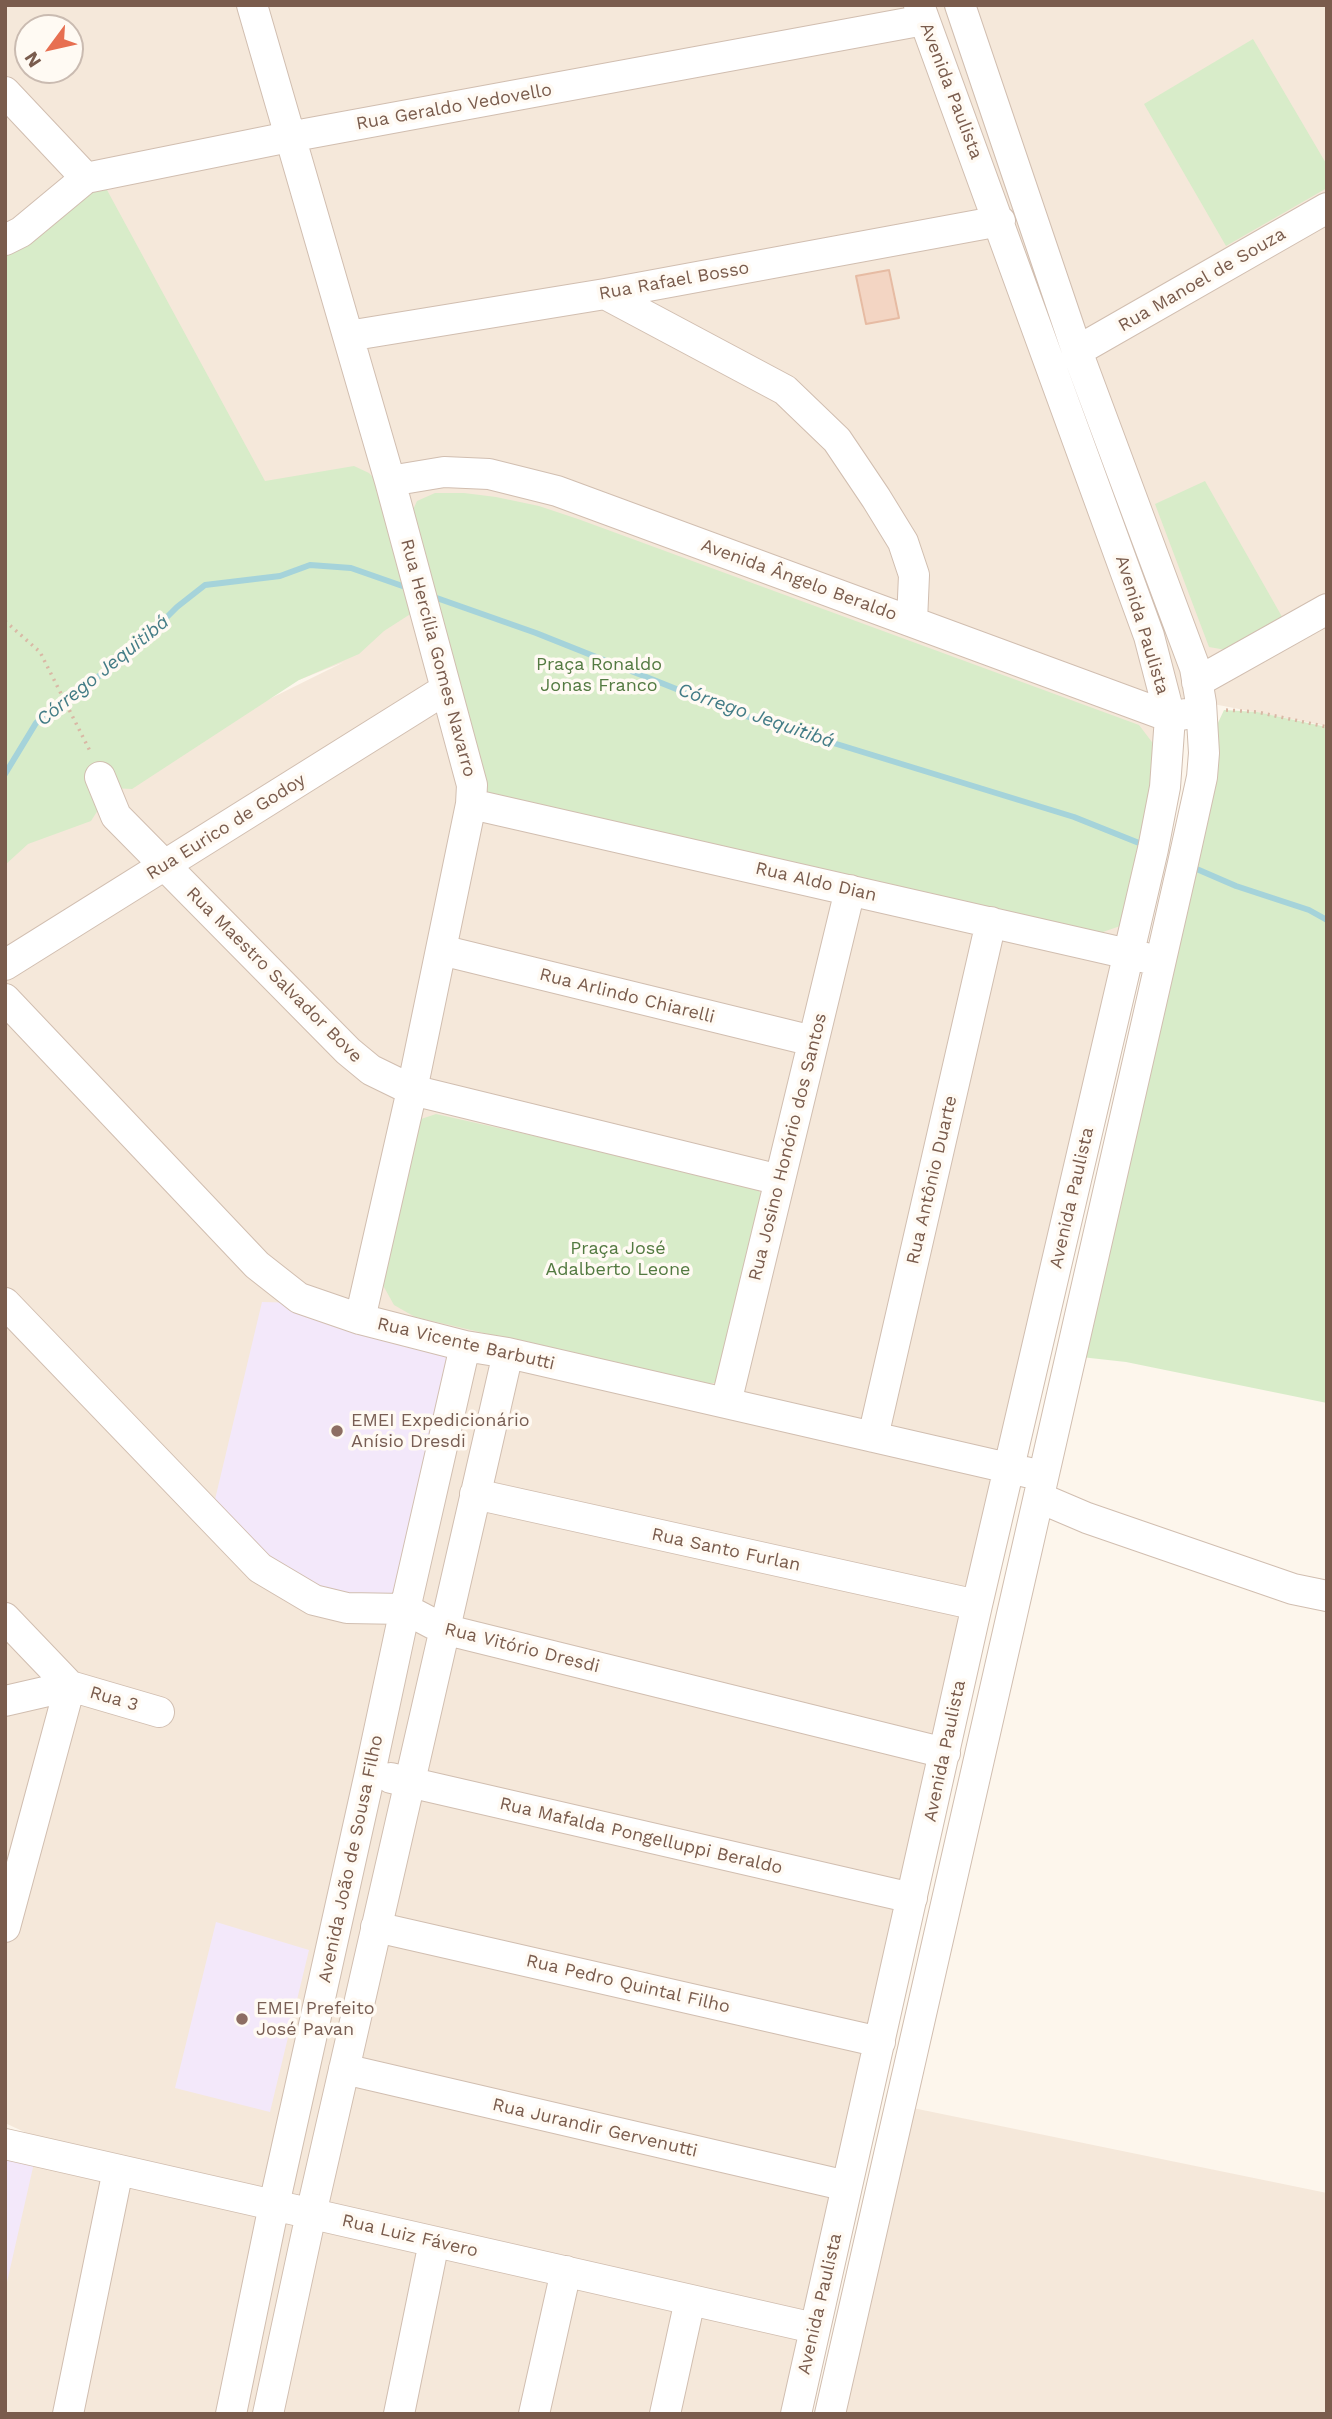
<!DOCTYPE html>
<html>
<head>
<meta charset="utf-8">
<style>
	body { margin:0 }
	#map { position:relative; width:1332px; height:2419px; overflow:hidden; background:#fdf6ec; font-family:"Work Sans",sans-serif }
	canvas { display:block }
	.frame { position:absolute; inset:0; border:7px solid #7a5c4d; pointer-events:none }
	.north { position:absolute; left:14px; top:14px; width:70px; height:70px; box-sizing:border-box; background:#fffaf3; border:2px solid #cabbb1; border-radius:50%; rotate:237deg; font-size:19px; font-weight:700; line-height:28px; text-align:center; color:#7a5c4d }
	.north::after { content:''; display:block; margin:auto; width:24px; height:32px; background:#e76f51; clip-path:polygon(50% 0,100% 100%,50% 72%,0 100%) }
</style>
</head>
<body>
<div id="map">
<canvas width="1332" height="2419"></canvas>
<div class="frame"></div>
<div class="north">N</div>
</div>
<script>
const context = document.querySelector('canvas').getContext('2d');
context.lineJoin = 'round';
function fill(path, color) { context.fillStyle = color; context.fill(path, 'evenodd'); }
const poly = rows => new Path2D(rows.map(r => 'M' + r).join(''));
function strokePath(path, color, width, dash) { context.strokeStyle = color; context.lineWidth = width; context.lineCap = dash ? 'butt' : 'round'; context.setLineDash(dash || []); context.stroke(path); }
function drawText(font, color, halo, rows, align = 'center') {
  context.font = font + ' "Work Sans",sans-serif'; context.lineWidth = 7; context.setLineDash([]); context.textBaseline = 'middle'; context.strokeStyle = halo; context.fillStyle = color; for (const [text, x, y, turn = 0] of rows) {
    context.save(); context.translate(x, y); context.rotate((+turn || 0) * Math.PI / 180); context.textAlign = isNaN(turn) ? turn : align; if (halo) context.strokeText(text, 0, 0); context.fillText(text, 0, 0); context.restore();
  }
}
fill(poly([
	[5,5,921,5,1170,717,809,2414,5,2414,5,2133,44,2141,5,2123,5,830,344,662,299,680,5,322],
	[28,28,70,28,70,70,28,70],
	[924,5,1327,5,1327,726,1182,698],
	[908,2107,1327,2193,1327,2414,842,2414]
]), '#f5e8da');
fill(poly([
	[262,1302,299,1303,460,1349,404,1604,316,1597,212,1512],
	[216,1922,309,1950,270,2112,175,2088],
	[5,2147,36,2154,5,2291]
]), '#f3e8fa');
fill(poly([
	[1253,39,1327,165,1327,188,1226,246,1144,104],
	[107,190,265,481,354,466,369,473,388,494,412,613,384,631,359,654,299,680,132,789,112,788,91,821,28,844,5,865,5,249,90,191],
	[1205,481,1285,622,1226,650,1209,647,1155,504],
	[435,493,464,493,496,497,539,506,578,519,1139,725,1158,750,1123,925,1100,933,488,794,483,786,412,512,417,501],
	[1224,710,1257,712,1327,727,1327,1403,1126,1362,1072,1356,1204,753],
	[436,1114,745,1183,759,1191,763,1198,721,1378,715,1383,703,1384,415,1317,394,1305,380,1280,418,1120]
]), '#d8ecc9');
strokePath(poly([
	[431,596,536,633,739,714,1074,817,1144,845],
	[5,774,36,723,134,650,177,607,205,585,280,576,310,565,351,568,411,589],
	[1192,867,1236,886,1309,910,1327,920]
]), '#a5d3da', 6);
const building = poly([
	[889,270,899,318,866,324,856,276,889,270]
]);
fill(building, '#f3d5c3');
strokePath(building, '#e6bba3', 2);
const minor = poly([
	[252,5,390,481,472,785,471,804,412,1090,360,1319],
	[5,92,86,178],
	[5,240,21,232,86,178,289,137,924,20],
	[605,294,785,390,837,440,876,498,903,542,914,575,912,621],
	[348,336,605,294,1000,221],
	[1077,351,1327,208],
	[390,481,444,472,489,474,557,491,1170,717,1186,714],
	[1197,682,1327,609],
	[100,777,116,816,348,1051,371,1070,412,1090,780,1180],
	[471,804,1146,958],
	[441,950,813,1041],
	[5,965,446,689],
	[5,999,257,1265,299,1298,360,1319,465,1346,508,1353,1030,1473],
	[5,1303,260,1568,314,1600,347,1608,405,1609,443,1629,945,1753],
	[726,1403,850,890],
	[873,1437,991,922],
	[475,1494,977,1605],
	[1040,1498,1087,1518,1293,1589,1327,1596],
	[5,1618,70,1686],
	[5,1701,70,1686,159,1712],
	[391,1778,912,1898],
	[5,1927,70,1686],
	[376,1927,880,2042],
	[344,2069,847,2186],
	[5,2144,814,2328],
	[68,2414,118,2170],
	[231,2414,274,2205,370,1773,405,1609,465,1346],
	[268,2414,311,2214,508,1353],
	[399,2414,434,2242],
	[534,2414,566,2271],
	[665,2414,690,2300],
	[796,2414,977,1605,1153,849,1165,787,1170,717,1149,636,919,5],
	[830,2414,1183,863,1202,777,1204,753,1201,703,1195,668,1077,351,960,5]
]);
strokePath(minor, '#d1beb0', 32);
strokePath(poly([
	[5,621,40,652,91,753],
	[1226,710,1257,712,1327,727]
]), '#d9b8a5', 3.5, [2, 5]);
strokePath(minor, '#fff', 30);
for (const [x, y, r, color] of [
	[337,1431,7,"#8d6e63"],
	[242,2019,7,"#8d6e63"]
]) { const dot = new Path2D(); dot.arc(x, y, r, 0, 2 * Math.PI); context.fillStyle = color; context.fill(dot); strokePath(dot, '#fffaf3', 2.5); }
drawText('18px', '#7a5c4d', '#fffaf3', [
	["Avenida Paulista",951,91,69],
	["Rua Geraldo Vedovello",454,107,-10],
	["Rua Manoel de Souza",1202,280,-30],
	["Rua Rafael Bosso",674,281,-10],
	["Avenida Ângelo Beraldo",799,580,20],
	["Avenida Paulista",1142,625,73],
	["Rua Hercília Gomes Navarro",438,658,75],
	["Rua Eurico de Godoy",226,827,-32],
	["Rua Aldo Dian",816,882,13],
	["Rua Maestro Salvador Bove",274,975,45],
	["Rua Arlindo Chiarelli",627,996,14],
	["Rua Josino Honório dos Santos",788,1147,-76],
	["Rua Antônio Duarte",932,1180,-77],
	["Avenida Paulista",1072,1198,-77],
	["Rua Vicente Barbutti",466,1344,13],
	["Rua Santo Furlan",726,1550,12],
	["Rua Vitório Dresdi",522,1648,14],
	["Rua 3",114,1699,16],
	["Avenida Paulista",945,1751,-78],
	["Rua Mafalda Pongelluppi Beraldo",641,1836,13],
	["Avenida João de Sousa Filho",351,1859,-78],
	["Rua Pedro Quintal Filho",628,1984,13],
	["Rua Jurandir Gervenutti",595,2128,13],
	["Rua Luiz Fávero",410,2236,13],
	["Avenida Paulista",820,2304,-77]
]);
drawText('18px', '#537a41', '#fffaf3', [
	["Praça Ronaldo",599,665],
	["Jonas Franco",599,686],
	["Praça José",618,1249],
	["Adalberto Leone",618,1270]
]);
drawText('18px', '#785e54', '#fffaf3', [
	["EMEI Expedicionário",351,1421],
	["Anísio Dresdi",351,1442],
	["EMEI Prefeito",256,2009],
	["José Pavan",256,2030]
], 'left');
drawText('italic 19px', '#437c86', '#fffaf3', [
	["Córrego Jequitibá",103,671,-39],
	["Córrego Jequitibá",756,716,19]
]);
</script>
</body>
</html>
